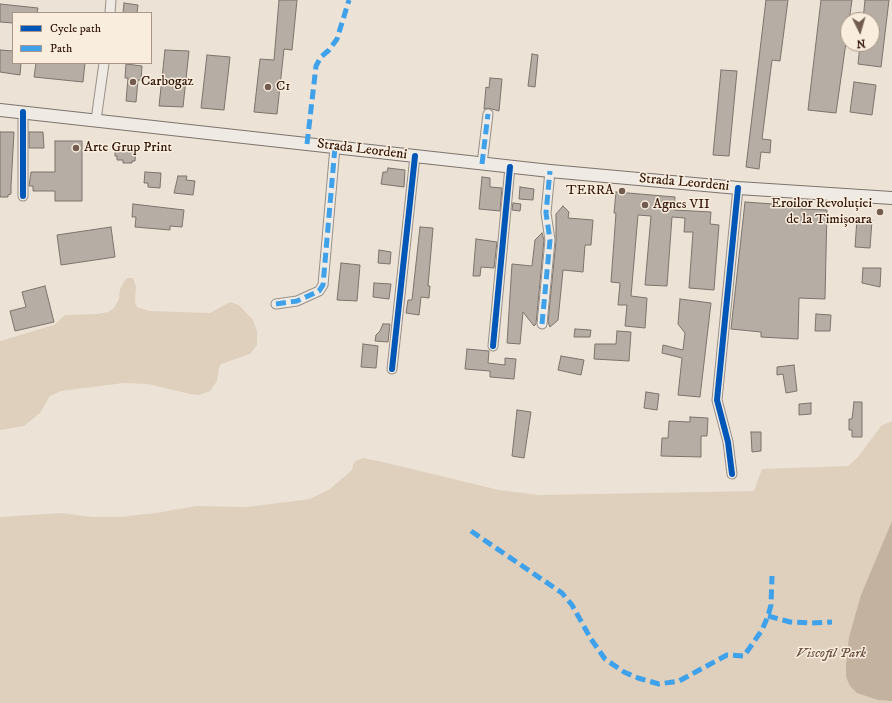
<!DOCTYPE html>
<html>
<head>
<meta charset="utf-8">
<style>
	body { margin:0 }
	#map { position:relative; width:892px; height:703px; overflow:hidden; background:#ece3d6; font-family:"IM FELL DW Pica",serif }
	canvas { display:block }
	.legend { position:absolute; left:12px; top:12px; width:140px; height:52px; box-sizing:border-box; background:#f9eede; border:1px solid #a99688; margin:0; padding:5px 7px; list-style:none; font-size:12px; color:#301207 }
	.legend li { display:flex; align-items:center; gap:8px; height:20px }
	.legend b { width:20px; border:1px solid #a99688 }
	.north { position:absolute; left:840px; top:12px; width:40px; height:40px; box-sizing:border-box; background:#f9eede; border:1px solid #a99688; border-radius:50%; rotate:175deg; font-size:11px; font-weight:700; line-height:16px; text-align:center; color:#301207 }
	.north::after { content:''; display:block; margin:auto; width:14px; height:18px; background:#725b4f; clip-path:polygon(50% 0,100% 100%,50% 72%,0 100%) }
</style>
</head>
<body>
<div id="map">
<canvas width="892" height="703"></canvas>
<ul class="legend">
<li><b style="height:5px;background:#0057b8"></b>Cycle path</li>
<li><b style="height:5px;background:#3ea1e9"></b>Path</li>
</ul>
<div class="north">N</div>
</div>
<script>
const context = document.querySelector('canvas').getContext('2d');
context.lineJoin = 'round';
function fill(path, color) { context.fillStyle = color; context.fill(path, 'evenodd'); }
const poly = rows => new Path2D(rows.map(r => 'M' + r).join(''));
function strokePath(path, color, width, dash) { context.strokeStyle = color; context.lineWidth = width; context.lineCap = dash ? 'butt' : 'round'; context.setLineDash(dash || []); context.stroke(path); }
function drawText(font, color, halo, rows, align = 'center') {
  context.font = font + ' "IM FELL DW Pica",serif'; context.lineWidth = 3; context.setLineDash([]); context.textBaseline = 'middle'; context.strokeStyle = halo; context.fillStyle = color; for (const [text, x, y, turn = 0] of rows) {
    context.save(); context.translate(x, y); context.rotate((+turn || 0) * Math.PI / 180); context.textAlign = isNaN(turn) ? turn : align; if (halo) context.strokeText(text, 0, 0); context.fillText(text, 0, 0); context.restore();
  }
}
fill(poly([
	[127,278,133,278,136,287,135,302,137,307,149,311,210,313,230,302,239,305,253,320,257,331,257,345,250,354,221,364,219,368,217,381,210,391,199,395,190,394,148,384,124,383,61,391,50,396,40,413,24,426,0,430,0,341,54,325,65,315,97,314,108,312,114,308,119,299,120,289,123,283],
	[892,421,892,703,0,703,0,517,62,513,92,517,119,517,156,513,196,506,246,507,310,499,330,489,352,470,353,464,356,461,363,458,383,462,499,490,539,495,754,491,762,469,848,466,858,457,881,426]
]), '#dfd0be');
fill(poly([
	[892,521,892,701,878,700,857,693,850,686,846,677,846,665,849,637,861,595]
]), '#c4b2a0');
const building = poly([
	[279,0,297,0,292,50,284,49,277,114,254,112,260,59,274,60,279,0],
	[766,0,788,0,780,61,772,60,762,139,771,140,770,153,761,152,759,169,746,167,766,0],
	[821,0,852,0,836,113,808,110,821,0],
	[865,0,889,0,881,67,858,64,860,44,872,44,872,20,863,20,865,0],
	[124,3,138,5,137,13,123,13,124,3],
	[0,4,38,8,37,13,13,13,13,23,0,22,0,4],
	[0,50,13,51,13,63,21,63,20,75,0,72,0,50],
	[165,50,189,51,183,107,159,106,165,50],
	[532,54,538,55,535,87,528,86,532,54],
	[207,55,230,57,224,110,201,108,207,55],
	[36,63,85,63,83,82,34,77,36,63],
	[126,64,142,66,141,80,138,80,136,102,126,101,128,78,125,78,126,64],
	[721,70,737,71,729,156,713,155,721,70],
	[490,78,502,79,499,111,488,108,484,109,486,87,489,88,490,78],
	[854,82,876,85,872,115,850,112,854,82],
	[0,132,14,132,11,186,11,194,8,195,8,197,0,197,0,132],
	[29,132,43,132,44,148,29,148,29,132],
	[55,141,82,141,82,201,55,201,55,191,33,191,33,186,29,186,31,172,55,172,55,141],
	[119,144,136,148,135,161,132,161,132,163,123,163,123,160,117,160,117,156,115,156,115,148,118,148,119,144],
	[388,168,405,170,404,187,381,184,383,172,387,172,388,168],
	[145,172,161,173,160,188,148,187,148,183,144,183,145,172],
	[178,176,187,176,186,180,195,181,193,195,174,193,178,176],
	[482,177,490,178,490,187,502,188,500,211,479,209,482,177],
	[520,187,534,189,533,200,519,199,520,187],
	[616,192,675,197,674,210,711,212,710,224,719,225,714,290,689,288,693,232,684,232,685,218,672,217,667,286,645,285,651,216,638,215,631,296,647,298,645,328,625,326,627,305,618,305,620,283,611,282,616,213,614,213,616,192],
	[745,202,801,206,801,209,827,210,825,299,799,298,798,339,761,337,761,332,731,329,745,202],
	[513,203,521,204,520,211,512,210,513,203],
	[133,204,184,210,182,227,170,226,170,230,135,227,136,217,132,217,133,204],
	[563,206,569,212,568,218,593,220,591,245,585,245,583,272,563,270,558,320,550,327,548,322,556,241,556,214,563,206],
	[857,219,872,220,870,248,855,247,857,219],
	[111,227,115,257,61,265,57,235,111,227],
	[420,227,433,228,428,286,430,286,429,298,421,297,419,315,406,313,408,300,412,300,420,227],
	[542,233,544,240,536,324,534,326,523,312,520,344,507,343,512,264,532,266,535,240,542,233],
	[476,239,497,242,494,268,481,267,480,276,473,276,476,239],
	[379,250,391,252,390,264,378,263,379,250],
	[341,263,360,265,357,301,337,300,341,263],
	[863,268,881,268,880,287,862,283,863,268],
	[374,283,391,284,389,299,373,297,374,283],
	[45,286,54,322,15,331,10,311,26,307,22,292,45,286],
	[680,299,711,303,700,397,678,395,682,358,662,353,663,345,683,350,685,333,678,324,680,299],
	[816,314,831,315,830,331,815,331,816,314],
	[383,324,390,324,388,342,375,341,376,335,380,331,383,324],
	[575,329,591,330,590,337,574,337,575,329],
	[617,331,631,332,629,361,594,359,595,344,616,344,617,331],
	[363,344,378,346,376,368,361,367,363,344],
	[467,349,489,351,488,363,505,365,505,358,516,359,514,379,490,377,490,371,465,369,467,349],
	[561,356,584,360,581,375,558,370,561,356],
	[794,365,797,391,786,393,783,374,777,375,777,367,794,365],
	[646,392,659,394,657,410,644,408,646,392],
	[854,402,862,402,862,437,852,437,852,430,849,430,849,419,852,419,854,402],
	[811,403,811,414,799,415,799,404,811,403],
	[517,410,531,412,524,458,512,456,517,410],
	[690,417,708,418,707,436,701,436,701,457,661,456,662,438,668,438,669,421,690,422,690,417],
	[751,432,761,432,761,451,752,452,751,432]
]);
fill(building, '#b6ada4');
strokePath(building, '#7d736b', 1);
const street = poly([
	[110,13,111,0],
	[23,112,23,196],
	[96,120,104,63],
	[482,164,488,114],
	[276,304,297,301,319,291,323,285,335,147],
	[542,324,550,240,546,213,550,171],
	[493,346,510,167],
	[392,369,415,156],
	[732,474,728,442,717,400,738,188]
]);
const secondary = poly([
	[0,110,550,171,738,188,892,198]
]);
strokePath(street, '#988f87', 11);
strokePath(secondary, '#7d736b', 14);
strokePath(street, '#efebe4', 9);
strokePath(secondary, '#efebe4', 12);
strokePath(poly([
	[307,144,316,66,321,57,329,50,337,39,349,0],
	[482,164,488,114],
	[276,304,297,301,319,291,323,285,335,147],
	[542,324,550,240,546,213,550,171],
	[471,531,562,593,572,605,591,639,605,659,624,672,638,678,659,684,679,681,727,655,744,656,762,630,768,616,771,605,772,576],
	[768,616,790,622,811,623,832,622]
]), '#3ea1e9', 5, [10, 5]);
strokePath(poly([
	[23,112,23,196],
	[493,346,510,167],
	[392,369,415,156],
	[732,474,728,442,717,400,738,188]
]), '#0057b8', 6);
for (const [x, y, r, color] of [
	[133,82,4,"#725b4f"],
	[268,87,4,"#725b4f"],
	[76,148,4,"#725b4f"],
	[622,191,4,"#725b4f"],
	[645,205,4,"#725b4f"],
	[880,212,4,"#725b4f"]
]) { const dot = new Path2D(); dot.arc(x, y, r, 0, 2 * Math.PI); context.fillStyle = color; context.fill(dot); strokePath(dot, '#f9eede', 1.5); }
drawText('14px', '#301207', '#f9eede', [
	["Carbogaz",141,82],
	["C1",276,87],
	["Arte Grup Print",84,148],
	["TERRA",614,191,"right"],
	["Eroilor Revoluției",872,204,"right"],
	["de la Timișoara",872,220,"right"],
	["Agnes VII",653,205]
], 'left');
drawText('14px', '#301207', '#f9eede', [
	["Strada Leordeni",362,150,7],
	["Strada Leordeni",684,183,5]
]);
drawText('italic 14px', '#694f40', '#f9eede', [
	["Viscofil Park",831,654]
]);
</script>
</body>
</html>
